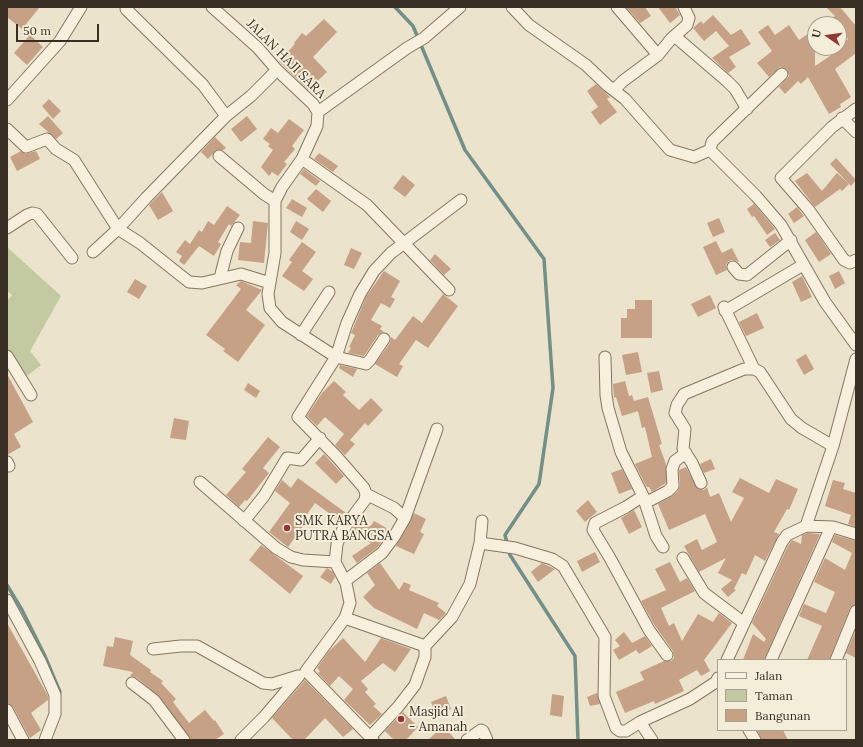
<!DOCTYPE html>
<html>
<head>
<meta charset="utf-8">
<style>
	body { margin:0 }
	#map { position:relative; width:863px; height:747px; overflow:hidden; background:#ebe3cb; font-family:Lora,serif }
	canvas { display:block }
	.frame { position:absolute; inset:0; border:8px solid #392e23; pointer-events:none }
	.legend { position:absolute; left:717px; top:659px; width:130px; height:72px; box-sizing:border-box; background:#f3edda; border:1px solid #a9a191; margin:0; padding:5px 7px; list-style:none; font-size:12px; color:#392e23 }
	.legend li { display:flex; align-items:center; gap:8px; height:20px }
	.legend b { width:20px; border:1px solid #a9a191 }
	.north { position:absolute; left:807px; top:16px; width:40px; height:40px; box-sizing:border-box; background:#f3edda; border:1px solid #a9a191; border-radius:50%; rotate:283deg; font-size:11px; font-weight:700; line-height:16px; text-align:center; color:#392e23 }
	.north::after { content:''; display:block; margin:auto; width:14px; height:18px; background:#913836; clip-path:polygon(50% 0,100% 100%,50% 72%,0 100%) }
	.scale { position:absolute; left:16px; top:24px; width:83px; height:18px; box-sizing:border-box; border:2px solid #392e23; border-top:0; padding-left:5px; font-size:12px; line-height:14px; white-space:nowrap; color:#392e23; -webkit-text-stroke:3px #f3edda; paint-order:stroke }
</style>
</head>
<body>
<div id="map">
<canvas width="863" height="747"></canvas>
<div class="frame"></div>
<ul class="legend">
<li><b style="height:5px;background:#f7f0de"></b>Jalan</li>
<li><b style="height:11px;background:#c3c9a0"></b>Taman</li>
<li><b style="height:11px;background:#c6a185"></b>Bangunan</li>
</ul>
<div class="north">U</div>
<div class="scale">50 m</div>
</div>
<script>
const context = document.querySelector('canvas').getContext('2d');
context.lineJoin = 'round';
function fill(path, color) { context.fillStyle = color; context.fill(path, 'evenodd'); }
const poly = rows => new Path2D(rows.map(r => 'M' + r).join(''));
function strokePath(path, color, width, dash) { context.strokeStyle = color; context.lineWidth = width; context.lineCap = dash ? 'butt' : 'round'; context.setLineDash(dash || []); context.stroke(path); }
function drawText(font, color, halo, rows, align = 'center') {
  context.font = font + ' Lora,serif'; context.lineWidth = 4; context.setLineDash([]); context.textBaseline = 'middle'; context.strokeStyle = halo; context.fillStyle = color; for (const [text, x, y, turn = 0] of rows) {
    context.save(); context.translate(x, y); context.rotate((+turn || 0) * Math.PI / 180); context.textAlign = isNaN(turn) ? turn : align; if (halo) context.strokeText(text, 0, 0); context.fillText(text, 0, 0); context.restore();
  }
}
fill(poly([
	[7,247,61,296,30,351,41,365,27,376,7,349,7,301,12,295,7,291]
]), '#c3c9a0');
strokePath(poly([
	[395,7,413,26,465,150,544,259,553,388,539,484,505,535,510,555,575,656,578,740],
	[7,585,22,610,44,654,60,692,59,697]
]), '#728f88', 3.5);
fill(poly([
	[7,7,40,7,22,29,7,17],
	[626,7,645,7,651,16,640,23],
	[658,7,675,7,680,15,670,23],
	[826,7,840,7,856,26,856,53,835,69,851,97,840,104,841,107,829,114,808,77,801,84,798,81,785,94,779,87,789,76,787,69,780,67,769,77,757,63,772,51,758,32,768,25,775,35,789,25,799,40,815,29,815,66,839,50,837,48,839,46,848,39,839,24,823,24,835,16],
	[713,15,731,35,741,29,751,44,729,57,736,67,728,73,712,58,729,46,716,31,704,41,693,28,701,21,703,24],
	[324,19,337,32,313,57,327,72,308,90,279,61,295,44,294,43,302,33,306,36],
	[30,35,43,47,27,65,14,53],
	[596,84,608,95,610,97,607,99,617,112,600,125,591,112,598,107,587,91],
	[49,99,61,111,53,119,42,106],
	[48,116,63,133,56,139,39,124],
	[247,116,257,129,241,142,231,129],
	[289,119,304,130,292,146,295,149,284,162,287,164,278,176,272,172,269,176,261,167,273,150,268,146,270,144,263,139,271,128,278,133],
	[215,137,226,148,223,150,216,150,208,159,201,152],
	[21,151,25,154,36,151,40,159,17,171,10,157],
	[319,153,338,166,333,172,314,159],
	[836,158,856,180,851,186,830,164],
	[304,169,320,181,316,186,300,174],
	[807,173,822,191,837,173,849,184,842,191,840,189,815,207,795,181],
	[403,175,415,185,405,197,393,188],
	[316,189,331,201,323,212,307,199],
	[162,192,173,211,158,220,149,205],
	[292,199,307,208,302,217,286,208],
	[754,204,775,229,767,235,754,216,752,217,747,209],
	[227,206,240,215,231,226,229,224,218,242,221,244,214,256,199,246,184,265,179,261,182,256,176,252,185,240,190,244,199,230,202,232,208,221,214,225],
	[797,207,804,216,794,223,788,214],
	[719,218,725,232,713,237,707,223],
	[253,221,268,223,264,263,238,260,240,242,251,243],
	[296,221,309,229,302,240,290,232],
	[816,232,831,254,819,262,805,240],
	[775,233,780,240,770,247,765,240],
	[716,241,722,253,732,248,739,262,732,260,729,261,726,265,727,270,716,275,703,247],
	[302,242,316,252,302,271,313,279,304,291,282,276,292,262,289,260],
	[351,248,362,253,354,269,344,265],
	[435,254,451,269,444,275,430,260],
	[384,271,400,281,391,297,395,299,390,308,381,303,371,320,382,326,380,329,384,332,378,335,364,356,348,353,351,348,349,347,355,335,351,333,354,326,366,297],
	[839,271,845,283,835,289,829,276],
	[802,276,812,297,801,302,792,282],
	[135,279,147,286,139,299,127,292],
	[241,281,262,290,246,310,265,325,238,362,223,351,225,349,206,335,241,289,236,285],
	[443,294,458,306,428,348,416,340,399,364,403,366,397,377,375,364,390,343,391,337,395,340,413,316,422,323],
	[710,295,716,308,698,317,691,304],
	[635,300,652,300,652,338,621,338,621,318,627,318,627,309,635,309],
	[757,313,764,328,746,336,739,322],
	[638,352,642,372,626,375,622,355],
	[806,354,814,369,804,375,796,360],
	[340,365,357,369,353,377,339,368],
	[659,371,663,390,651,393,647,373],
	[7,374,33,422,14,434,21,447,7,455],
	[334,381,346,392,343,395,359,410,371,398,383,410,368,426,365,423,350,440,355,444,345,455,335,445,344,434,325,417,317,426,307,416,322,393],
	[625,381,629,396,632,395,634,401,648,397,662,444,659,445,666,464,666,483,652,492,649,487,647,487,645,484,635,464,652,457,645,427,642,428,638,411,622,416,616,397,614,398,613,384],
	[248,383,260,391,256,398,244,390],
	[174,418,189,421,186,440,170,438],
	[268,437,280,447,263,468,269,473,247,501,245,500,239,507,226,495,246,472,242,469],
	[324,454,344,476,336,484,315,463],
	[711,459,715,469,704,473,700,464],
	[686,467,697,488,704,490,707,487,710,497,719,493,731,522,744,498,732,492,740,478,769,493,776,479,798,489,789,510,787,509,774,532,779,534,765,561,755,555,746,575,742,573,734,589,736,590,728,597,721,589,732,580,718,573,726,558,699,572,684,546,697,539,702,550,717,542,705,514,669,530,658,504,671,497,678,491,680,486,679,470],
	[622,469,632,489,619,494,611,473],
	[298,478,346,513,340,521,315,503,303,520,306,522,288,547,269,532,290,503,275,491,282,480,291,488],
	[833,480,845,483,843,489,856,493,856,527,848,524,851,515,825,506],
	[588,500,597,512,585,522,576,511],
	[634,510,642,527,629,534,621,518],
	[414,513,426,519,420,532,424,534,414,554,396,546],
	[359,519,371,526,374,521,390,530,377,548,357,563,352,556,371,543,350,532],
	[807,533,820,534,764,660,743,660,753,634,764,642,766,639,752,623,788,546,792,540,801,544,802,535],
	[835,535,856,541,856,604,850,608,829,660,807,660,822,626,799,616,804,604,826,613,835,592,814,582,825,558,845,570,852,553,832,542],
	[261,545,303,576,290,594,249,560],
	[595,552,600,562,582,572,577,561],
	[670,562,680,582,687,578,695,591,661,608,669,626,674,623,682,641,698,614,713,622,719,613,732,623,704,660,710,671,701,676,697,670,679,680,684,691,655,704,654,701,625,713,616,692,644,680,640,672,664,661,671,661,674,658,673,651,655,626,641,601,666,590,655,569],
	[380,563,399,590,404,582,411,585,409,590,439,603,437,606,446,613,439,620,424,613,417,629,374,608,363,597,375,585,367,573],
	[542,563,555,569,538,582,531,572],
	[327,568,333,572,335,577,331,584,320,577],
	[7,623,48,696,48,700,31,713,41,730,30,738,13,707,7,703],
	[856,630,856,658,846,653],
	[624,632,632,643,645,636,652,646,639,654,636,650,619,660,613,650,620,646,615,640],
	[115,637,133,641,130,655,151,670,150,672,163,681,161,683,176,699,173,702,189,723,205,710,214,721,215,720,224,734,215,740,191,740,159,696,136,677,130,676,133,672,103,666,107,646,113,647],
	[343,638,365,662,381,638,411,649,395,672,383,663,361,681,368,689,365,692,376,704,373,706,382,714,370,725,344,700,353,689,339,676,330,686,318,673,320,671,317,668,329,651],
	[305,680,353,729,343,737,325,718,304,740,293,740,272,718],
	[597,693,600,704,590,706,587,697],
	[552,694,564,696,562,717,550,715],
	[446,696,451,709,436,715,431,702],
	[403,712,418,727,406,740,394,740,385,731],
	[443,726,456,740,428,740],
	[757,730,783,730,788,740,762,740]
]), '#c6a185');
const street = poly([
	[212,7,258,48,277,70,313,104,318,112,317,126,302,159,282,187,275,201,275,253,268,294,270,308,282,322,336,357,366,364,370,360,384,339],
	[512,7,529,25,586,65,607,85,625,99,670,150,694,157,710,150],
	[617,7,658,55],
	[126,9,203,85,226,116],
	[674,38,678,39,727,81,735,89,747,109],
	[782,74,712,142,710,150,756,196,781,225,825,302,856,345],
	[614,90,623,81,658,55,671,39,687,25,689,18,684,7],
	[7,100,60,41,81,7],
	[856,109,832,127,781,178,808,209,844,260,850,263,856,260],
	[318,112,407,48,424,38,460,7],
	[842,118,856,132],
	[7,129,26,147,47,139,56,149,74,160,118,229,140,243,189,282,202,283,241,274,270,283],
	[219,156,264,194,275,201],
	[302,159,367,205,449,290],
	[7,228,27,215,32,213,37,214,72,258],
	[93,252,118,229,146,198,226,116,251,96,277,70],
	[733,267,739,274,747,275,791,240],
	[220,278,227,251,238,228],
	[724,307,754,369],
	[725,311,803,265],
	[301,335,329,292],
	[7,356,31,395],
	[605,357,606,395,608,408,621,452,643,496,626,507,595,523,593,530,610,558,649,630,667,655],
	[7,462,9,466],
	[200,482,276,548,291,557,303,560,335,562],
	[701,483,692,463,683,449,685,429,675,413,677,405,684,394,744,369,754,369,760,372,791,419,802,428,833,446],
	[643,496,656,536,663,547],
	[647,502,668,491,673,486,672,469,675,461,686,453],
	[405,518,437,429],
	[244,521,264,496,287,458,301,460,320,438],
	[806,526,833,446,856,359],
	[480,543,515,548,552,559,563,566,605,637,604,696,616,728,620,731,626,731,640,722,690,699,716,682,718,678],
	[683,558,704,593,744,623],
	[345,581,382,553,394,537,405,518,394,508,366,494],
	[7,600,40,661,55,695,55,714,45,740],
	[345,618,306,671,373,740],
	[425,646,345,618,350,603,346,583,335,562,337,544,342,531,365,500,366,494,364,488,337,457,298,417,336,357,347,323,360,294,374,271,391,253,461,200],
	[425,646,452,617,470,584,480,543,482,521],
	[153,649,181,646,197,646,263,683,272,684,298,676],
	[727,660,782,542,787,535,806,526,833,527,856,534],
	[771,660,831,527],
	[836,660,856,611],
	[132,683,154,700,184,740],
	[7,710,23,740],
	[640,722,652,740],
	[749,730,755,740],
	[371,736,398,707,415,685,425,657,425,646],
	[241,740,264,717,299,676],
	[467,740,481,730,483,731,487,740]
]);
strokePath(street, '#877661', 13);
strokePath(street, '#f7f0de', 11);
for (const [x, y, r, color] of [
	[287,528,4,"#913836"],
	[401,719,4,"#913836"]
]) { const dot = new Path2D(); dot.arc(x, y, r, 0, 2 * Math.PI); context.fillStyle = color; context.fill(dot); strokePath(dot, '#f3edda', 1.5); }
drawText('13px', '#392e23', '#f3edda', [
	["JALAN HAJI SARA",286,59,45]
]);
drawText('13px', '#392e23', '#f3edda', [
	["SMK KARYA",295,521],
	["PUTRA BANGSA",295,536],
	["Masjid Al",409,712],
	["- Amanah",409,727]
], 'left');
</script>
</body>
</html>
